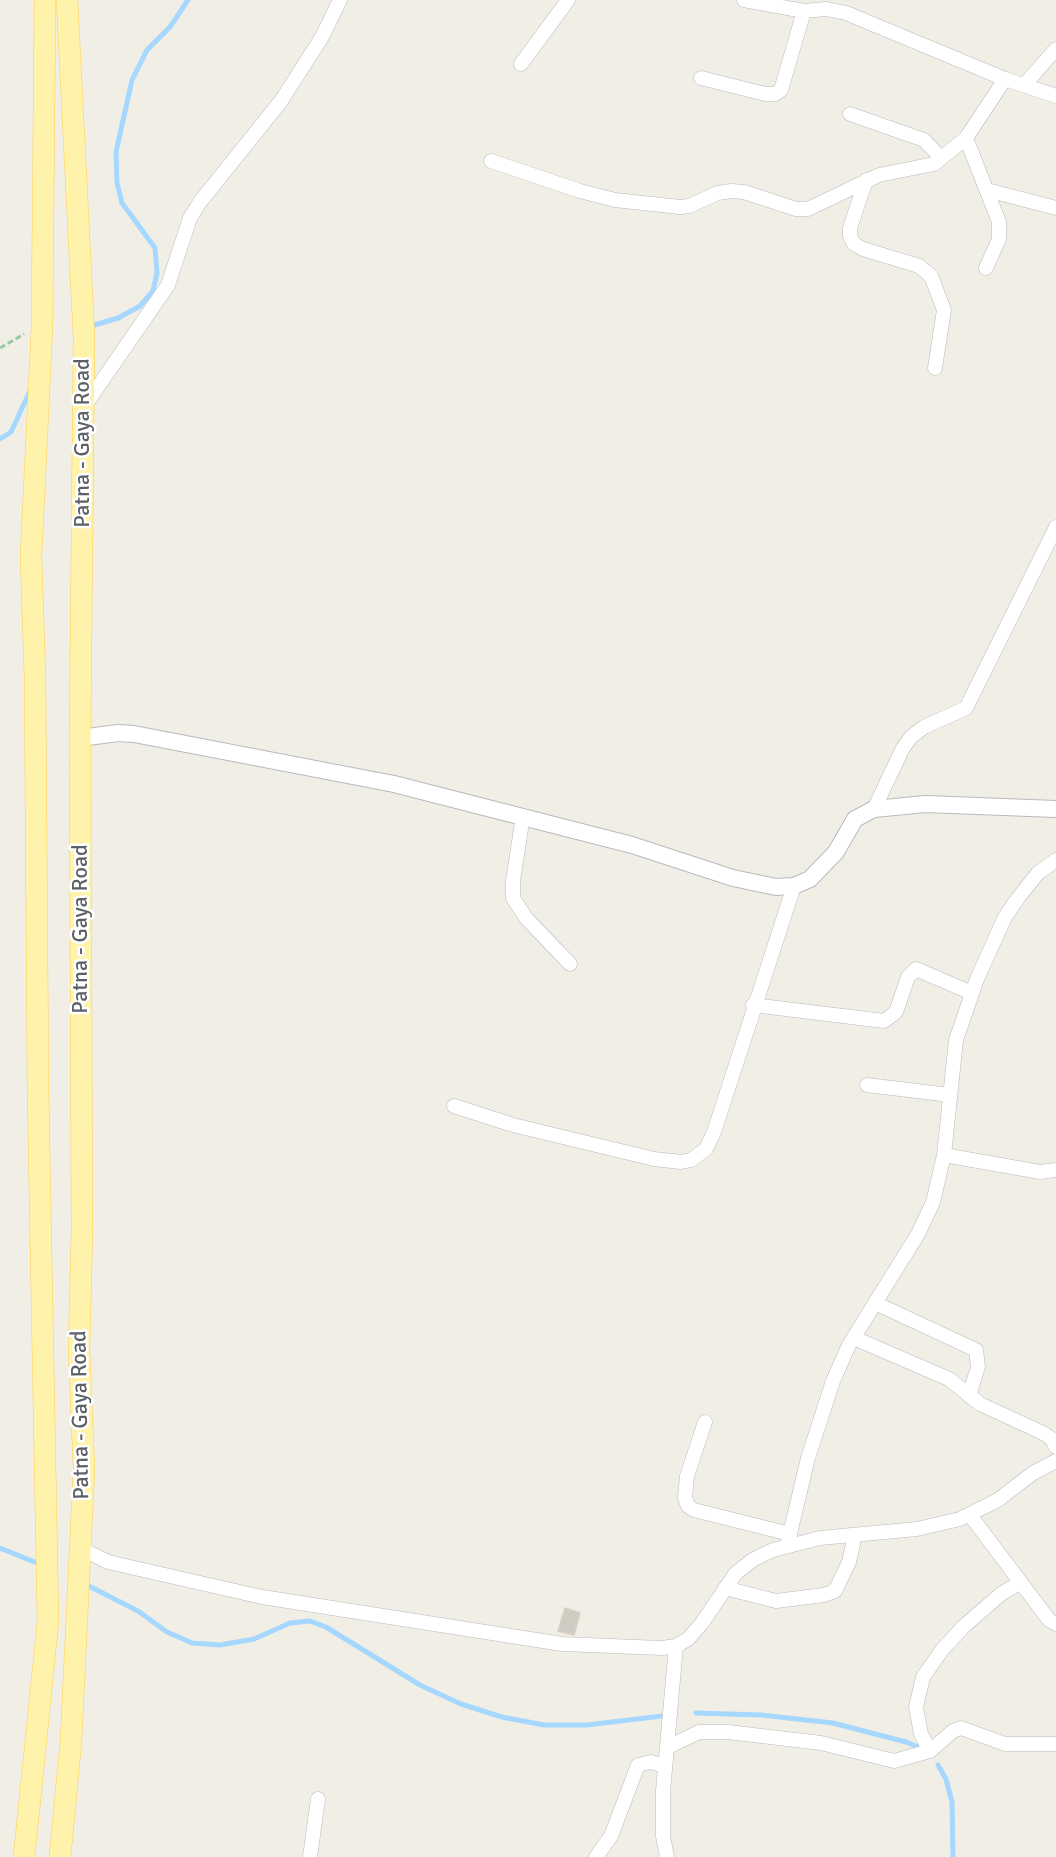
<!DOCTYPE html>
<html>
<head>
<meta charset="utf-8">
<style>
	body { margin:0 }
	canvas { display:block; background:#f0eee5 }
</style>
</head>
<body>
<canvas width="1056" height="1857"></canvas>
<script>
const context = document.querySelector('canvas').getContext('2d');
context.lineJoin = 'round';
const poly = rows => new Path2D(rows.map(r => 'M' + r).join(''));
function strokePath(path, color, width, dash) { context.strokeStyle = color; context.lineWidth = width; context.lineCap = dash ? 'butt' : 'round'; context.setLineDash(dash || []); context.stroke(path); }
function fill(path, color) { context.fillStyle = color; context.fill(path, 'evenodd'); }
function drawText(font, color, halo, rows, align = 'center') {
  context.font = font + ' Signika,sans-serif'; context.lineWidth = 5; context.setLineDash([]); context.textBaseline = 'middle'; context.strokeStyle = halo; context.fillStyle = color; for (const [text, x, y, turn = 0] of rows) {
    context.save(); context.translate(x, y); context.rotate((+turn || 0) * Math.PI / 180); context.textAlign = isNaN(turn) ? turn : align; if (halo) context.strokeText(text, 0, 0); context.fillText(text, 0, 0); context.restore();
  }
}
strokePath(poly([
	[88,327,118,318,140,306,153,291,157,273,155,248,122,203,117,183,116,152,132,80,147,50,170,27,188,0],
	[0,439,11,432,30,391],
	[0,1548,42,1565],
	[83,1583,138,1611,167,1632,192,1643,220,1645,254,1639,290,1623,310,1621,326,1627,420,1685,461,1704,502,1717,544,1725,587,1725,662,1716],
	[696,1713,761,1715,833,1723,906,1742,918,1747],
	[938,1765,946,1779,952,1802,953,1857]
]), '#a6d8ff', 5);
const building = poly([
	[565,1608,580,1613,574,1635,558,1631,565,1608]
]);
fill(building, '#cecbc3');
strokePath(building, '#d6d0c2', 1.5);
const minor = poly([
	[744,0,804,11,826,9,846,13,1005,79,1056,96],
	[521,64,568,0],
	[701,78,765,94,775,94,781,90,804,11],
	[1025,84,1056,49],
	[850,114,924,140,941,158],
	[966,138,999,222,999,239,986,268],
	[491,161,580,191,615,200,680,207,689,206,718,193,731,191,744,192,796,209,808,209,879,175,934,164,966,138,1005,79],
	[866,180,850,228,850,236,854,244,863,249,919,266,931,276,944,310,935,368],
	[987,190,1056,208],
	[84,407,168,285,190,218,200,202,281,101,322,37,340,0],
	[874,809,903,748,911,737,924,727,966,708,1056,527],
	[523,816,513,881,513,898,526,918,570,964],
	[753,1005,884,1021,896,1012,908,977,916,969,972,993],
	[867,1085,950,1095],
	[454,1106,513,1125,654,1159,681,1162,691,1160,706,1149,714,1132,794,886],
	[944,1155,1040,1172,1056,1170],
	[875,1303,976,1350,978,1367,969,1396],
	[854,1338,949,1379,980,1404,1043,1433,1052,1439,1056,1447],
	[705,1422,687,1476,685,1498,688,1506,694,1510,790,1534],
	[970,1515,1049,1620,1056,1624],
	[787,1546,808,1458,833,1381,849,1345,918,1234,933,1202,944,1155,956,1040,977,979,1005,917,1018,898,1038,873,1056,860],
	[80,1548,108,1562,262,1597,562,1644,662,1648,676,1646,688,1639,702,1623,736,1573,754,1559,773,1550,820,1538,917,1529,960,1519,998,1500,1033,1473,1056,1461],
	[725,1588,776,1601,824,1595,835,1591,849,1562,855,1535],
	[668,1747,699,1732,728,1732,821,1743,894,1761,930,1751,953,1731,961,1728,1005,1744,1056,1744],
	[930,1751,921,1734,916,1707,923,1677,942,1650,963,1627,1001,1594,1021,1582],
	[310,1857,318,1799],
	[596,1857,611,1836,638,1765,651,1762,665,1766],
	[667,1857,663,1836,663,1791,676,1646]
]);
const tertiary = poly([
	[80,738,118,733,134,734,394,784,632,845,733,878,776,887,794,886,810,879,836,852,855,819,874,809,925,804,1056,809]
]);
const primary = poly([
	[24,1857,48,1622,38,1091,35,677,31,556,42,327,45,0],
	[60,1857,71,1741,84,1469,79,1349,82,1232,80,738,84,337,67,0]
]);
strokePath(minor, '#b7bbc0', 15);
strokePath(tertiary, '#b7bbc0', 18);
strokePath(primary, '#ffcf4f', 22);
strokePath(poly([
	[0,348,24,334]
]), '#96c9a5', 3, [6, 3]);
strokePath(minor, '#fff', 14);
strokePath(tertiary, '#fff', 16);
strokePath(primary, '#fff2ab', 21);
drawText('22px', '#5c6167', '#fff', [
	["Patna - Gaya Road",83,443,-90],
	["Patna - Gaya Road",81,929,-90],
	["Patna - Gaya Road",81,1415,-91]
]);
</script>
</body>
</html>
